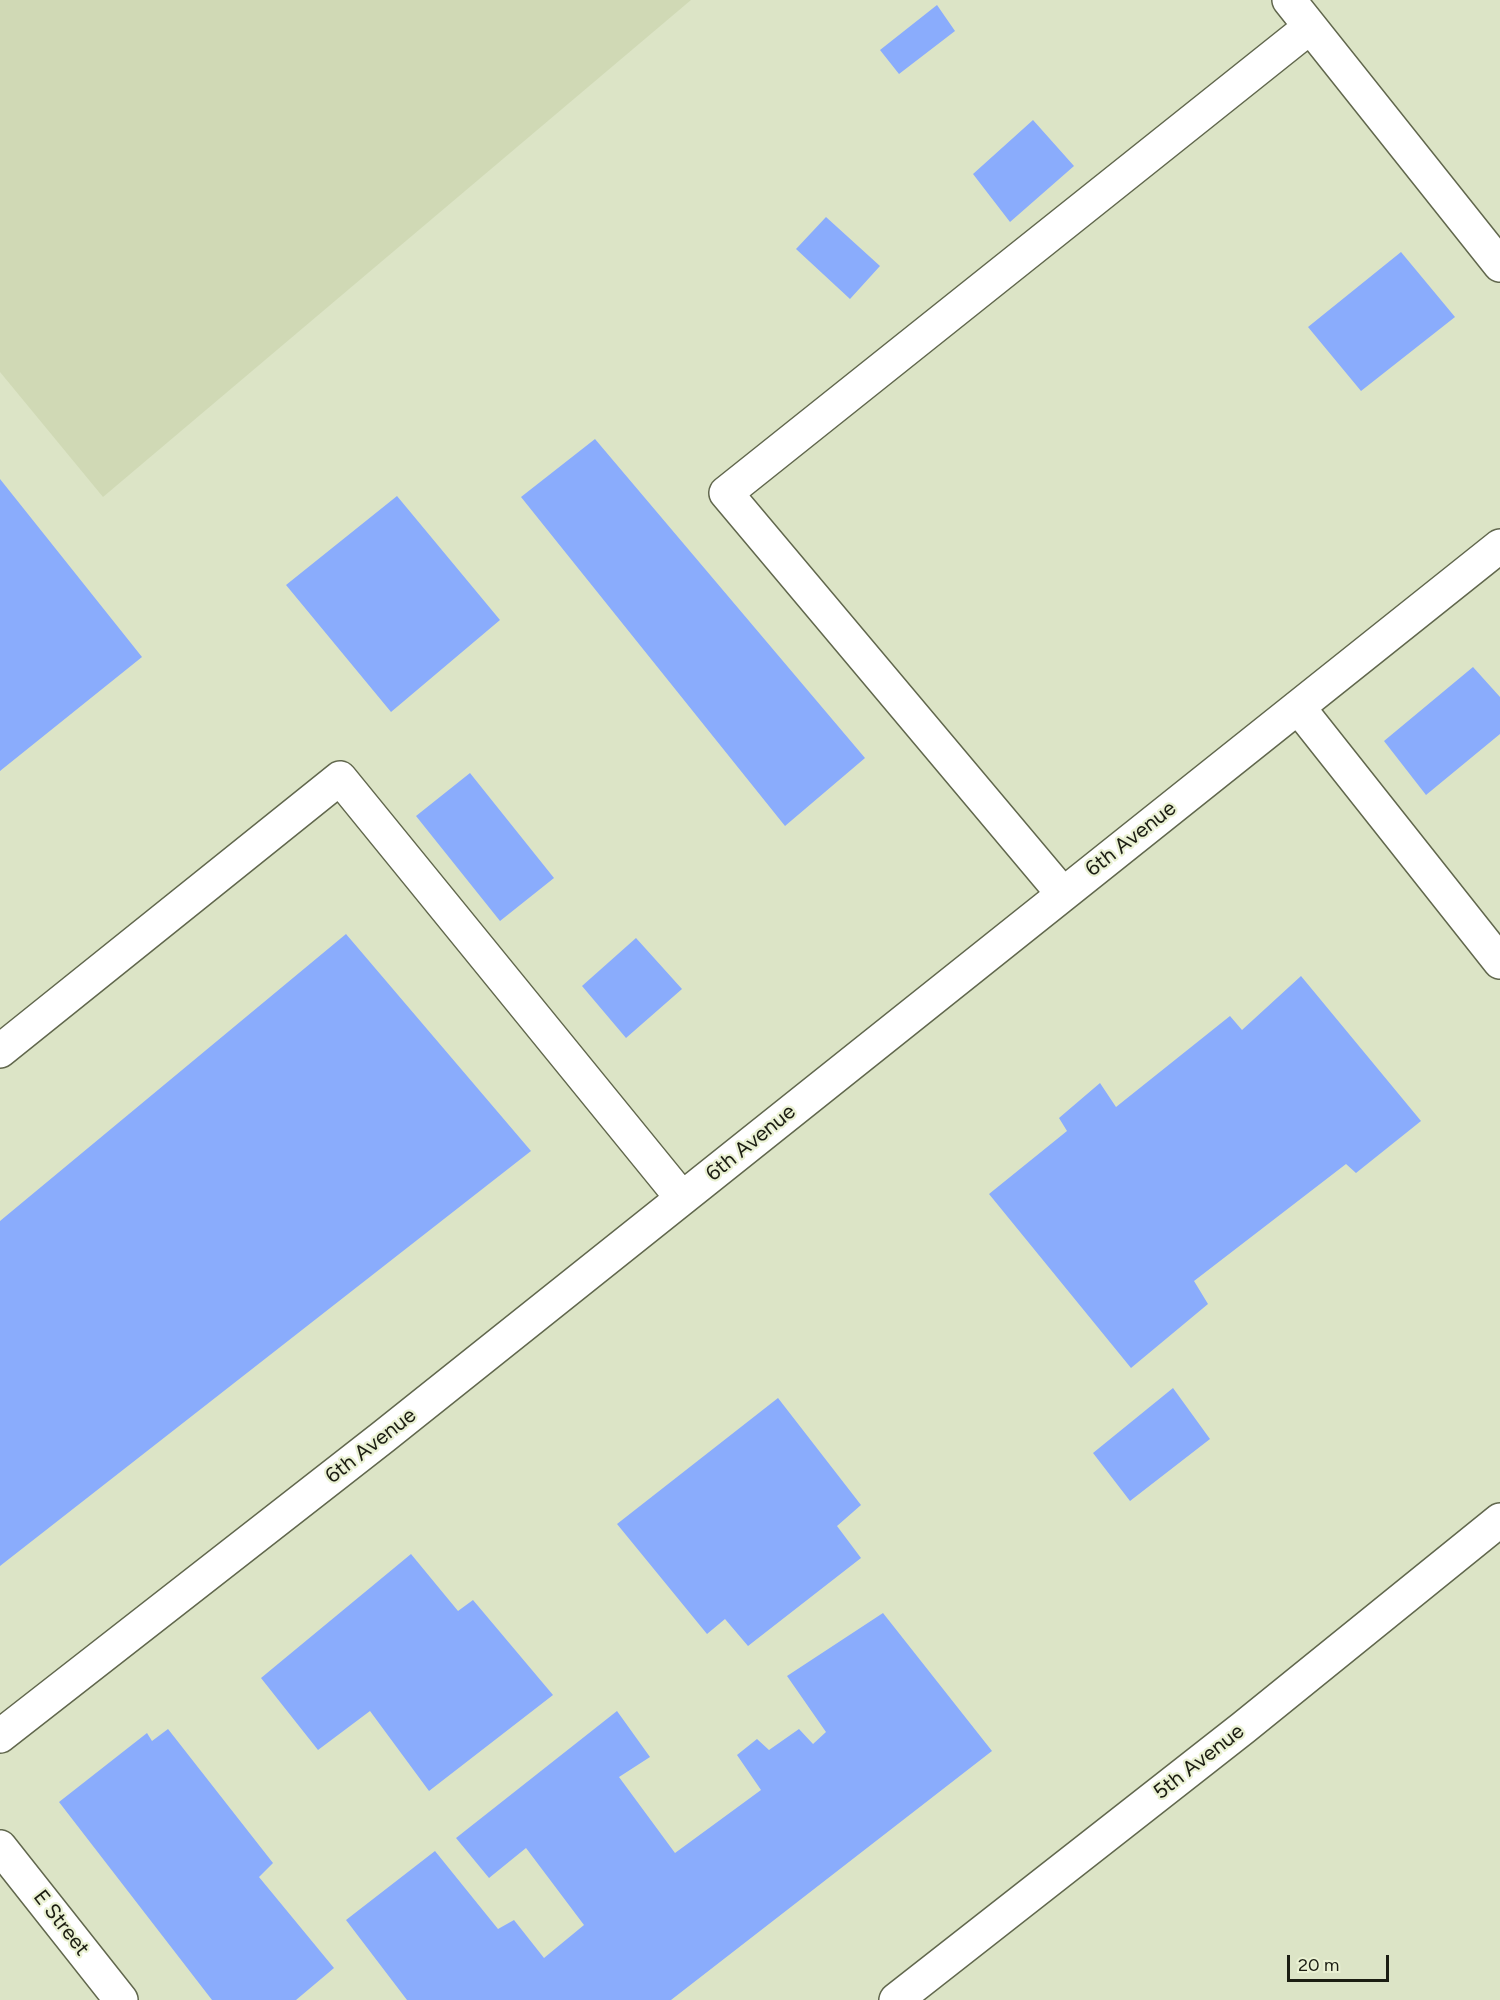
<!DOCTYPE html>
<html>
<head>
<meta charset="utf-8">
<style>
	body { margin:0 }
	#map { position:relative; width:1500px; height:2000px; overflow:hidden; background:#dce4c6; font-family:Figtree,sans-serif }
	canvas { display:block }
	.scale { position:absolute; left:1287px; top:1955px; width:102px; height:27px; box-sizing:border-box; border:3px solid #1b1d12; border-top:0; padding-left:8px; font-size:18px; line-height:21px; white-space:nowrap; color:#1b1d12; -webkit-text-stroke:4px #eaf1d3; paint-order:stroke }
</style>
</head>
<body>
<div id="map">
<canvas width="1500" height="2000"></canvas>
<div class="scale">20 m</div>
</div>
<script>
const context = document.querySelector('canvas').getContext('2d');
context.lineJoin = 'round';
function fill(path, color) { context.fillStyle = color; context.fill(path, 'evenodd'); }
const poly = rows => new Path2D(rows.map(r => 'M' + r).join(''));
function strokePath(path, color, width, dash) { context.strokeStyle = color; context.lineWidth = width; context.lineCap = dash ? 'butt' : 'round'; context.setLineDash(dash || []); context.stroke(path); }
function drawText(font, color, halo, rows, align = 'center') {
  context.font = font + ' Figtree,sans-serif'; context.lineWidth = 4.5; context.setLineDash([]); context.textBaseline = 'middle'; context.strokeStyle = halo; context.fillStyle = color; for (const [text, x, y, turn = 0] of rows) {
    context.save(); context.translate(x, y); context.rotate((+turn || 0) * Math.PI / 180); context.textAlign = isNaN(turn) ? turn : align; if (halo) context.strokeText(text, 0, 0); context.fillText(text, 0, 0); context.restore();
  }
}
fill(poly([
	[0,0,691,0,103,497,0,372]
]), '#d0d9b5');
fill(poly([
	[937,5,955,31,899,74,880,50],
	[1033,120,1074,166,1010,222,973,174],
	[826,217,880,266,850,299,796,249],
	[1401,252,1455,317,1361,391,1308,327],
	[595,439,865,758,785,826,521,497],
	[0,479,142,657,0,771],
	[397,496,500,620,391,712,286,585],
	[1473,667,1500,697,1500,734,1426,795,1384,741],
	[470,773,554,878,500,921,416,816],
	[346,934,531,1151,0,1566,0,1221],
	[636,938,682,989,626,1038,582,986],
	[1301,976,1421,1121,1356,1173,1346,1164,1194,1281,1208,1304,1131,1368,989,1194,1067,1131,1059,1118,1100,1083,1116,1107,1230,1016,1242,1030],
	[1173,1388,1210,1439,1130,1501,1093,1453],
	[778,1398,861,1505,837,1526,861,1558,748,1646,725,1619,707,1634,617,1524],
	[411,1554,458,1611,473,1600,553,1695,429,1791,370,1711,318,1750,261,1678],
	[883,1613,992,1751,671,2000,407,2000,346,1920,435,1851,498,1929,514,1920,544,1958,584,1925,526,1848,489,1878,456,1838,617,1711,650,1757,619,1777,675,1853,761,1790,737,1755,757,1739,769,1750,799,1729,813,1744,826,1732,787,1676],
	[168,1729,273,1863,259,1877,334,1968,296,2000,212,2000,59,1802,147,1733,152,1741]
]), '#8aacfc');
const minor = poly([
	[1289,0,1500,265],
	[1298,707,1500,962],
	[1063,894,726,493,1310,27],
	[0,1051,340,778,682,1198],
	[0,1736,383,1437,1500,546],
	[0,1847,121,2000],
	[896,2000,1243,1728,1500,1520]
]);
strokePath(minor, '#61674d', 36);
strokePath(minor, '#fff', 33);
drawText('21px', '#1b1d12', '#eaf1d3', [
	["6th Avenue",1131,839,-38],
	["6th Avenue",751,1143,-39],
	["6th Avenue",371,1446,-38],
	["5th Avenue",1199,1762,-38],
	["E Street",61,1923,52]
]);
</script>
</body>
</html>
